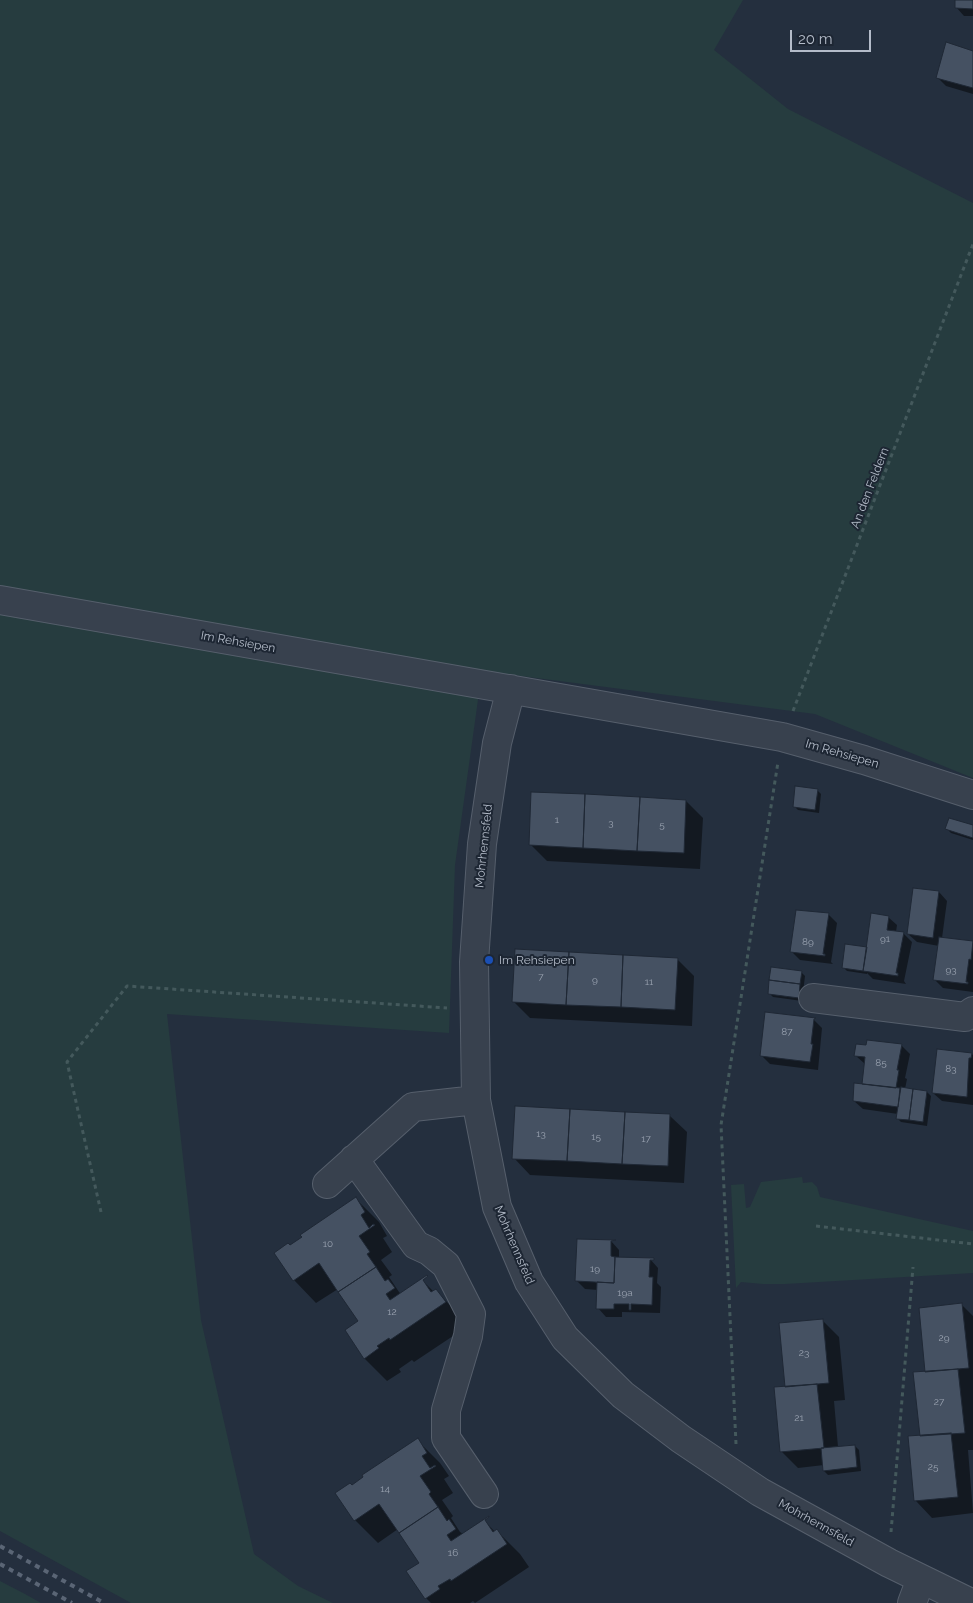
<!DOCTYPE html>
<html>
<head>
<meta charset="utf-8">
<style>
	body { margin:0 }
	#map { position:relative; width:973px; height:1603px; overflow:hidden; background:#242f3e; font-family:Raleway,sans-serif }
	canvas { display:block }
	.scale { position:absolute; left:790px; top:30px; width:81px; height:22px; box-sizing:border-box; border:2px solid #b4bcc9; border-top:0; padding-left:6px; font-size:15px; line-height:18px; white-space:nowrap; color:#b4bcc9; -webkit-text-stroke:4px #1d2633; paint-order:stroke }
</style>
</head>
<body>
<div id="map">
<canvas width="973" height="1603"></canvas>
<div class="scale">20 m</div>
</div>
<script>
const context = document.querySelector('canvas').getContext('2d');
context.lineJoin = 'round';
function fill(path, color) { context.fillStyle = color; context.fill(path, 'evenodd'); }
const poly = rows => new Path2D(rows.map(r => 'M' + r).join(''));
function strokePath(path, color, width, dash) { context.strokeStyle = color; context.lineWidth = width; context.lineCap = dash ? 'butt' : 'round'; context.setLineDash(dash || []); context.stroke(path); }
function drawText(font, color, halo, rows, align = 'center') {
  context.font = font + ' Raleway,sans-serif'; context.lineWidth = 4; context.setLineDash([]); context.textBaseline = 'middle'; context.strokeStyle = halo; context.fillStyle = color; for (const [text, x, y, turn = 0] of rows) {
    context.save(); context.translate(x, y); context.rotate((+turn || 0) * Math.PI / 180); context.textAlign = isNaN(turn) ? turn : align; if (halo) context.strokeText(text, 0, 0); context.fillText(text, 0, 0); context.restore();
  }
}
fill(poly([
	[0,0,743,0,714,50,788,109,973,203,973,778,815,714,482,671,455,865,449,1033,167,1014,201,1320,254,1554,298,1586,333,1603,131,1603,0,1531],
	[802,1177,803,1183,812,1182,817,1187,820,1197,973,1231,973,1273,785,1284,763,1284,741,1282,736,1288,731,1185,744,1184,746,1208,750,1207,761,1182],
	[0,1581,25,1594,41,1603,0,1603]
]), '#263c3f');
fill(poly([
	[956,0,973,0,973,16,964,16,956,7],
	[973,52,973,94,946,86,938,78],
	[817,790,821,794,819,813,798,810,794,806],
	[686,801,703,818,700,869,547,861,530,844],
	[973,827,973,840,951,833,947,829],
	[939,892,947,901,942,938,973,943,973,992,943,988,934,979,939,946,917,942,908,934],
	[829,915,837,923,831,962,833,964,800,960,792,952],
	[888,917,897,925,896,932,903,933,912,942,904,981,906,984,873,979,867,973,867,974,847,971,843,967,868,948],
	[677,959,694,976,692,1026,530,1018,513,1001],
	[801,972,805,976,802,1001,773,997,769,993],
	[813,1019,822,1028,818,1070,770,1064,761,1055],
	[901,1045,910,1054,905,1078,907,1079,905,1089,927,1092,931,1096,927,1126,901,1122,897,1118,898,1114,863,1109,854,1101,863,1085,865,1064,856,1056],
	[972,1054,973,1055,973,1105,942,1101,933,1093],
	[670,1116,687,1132,684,1183,530,1175,514,1158],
	[356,1199,379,1222,387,1236,383,1238,392,1252,381,1260,392,1275,389,1277,399,1292,401,1294,422,1280,434,1292,436,1291,459,1314,468,1326,414,1362,412,1360,399,1369,401,1372,387,1381,364,1358,360,1322,338,1289,316,1303,294,1280,290,1247],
	[611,1241,619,1250,619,1257,650,1259,658,1268,657,1283,661,1287,660,1313,622,1312,622,1317,606,1317,598,1308,598,1290,585,1289,577,1281],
	[962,1305,973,1316,973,1450,968,1450,973,1513,932,1518,916,1501,927,1372],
	[822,1320,839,1337,845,1400,834,1401,838,1447,855,1446,859,1450,861,1471,828,1475,824,1471,824,1465,798,1468,781,1451,786,1387],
	[417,1440,440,1463,449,1476,444,1479,453,1493,442,1500,453,1516,451,1518,460,1532,463,1534,484,1520,495,1532,497,1531,520,1554,529,1567,475,1603,473,1601,470,1603,431,1603,426,1598,421,1563,398,1529,378,1543,355,1520,352,1487]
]), '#0007');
const building = poly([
	[955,0,973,0,973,9,955,8,955,0],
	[946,42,973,51,973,88,936,78,946,42],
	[795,786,818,789,815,810,793,807,795,786],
	[531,792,585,794,583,848,529,845,531,792],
	[585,794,640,797,637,851,583,848,585,794],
	[640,797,686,800,684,853,637,851,640,797],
	[949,818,973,825,973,838,945,829,949,818],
	[913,888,939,891,933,938,907,934,913,888],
	[796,910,829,913,823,954,825,954,825,956,790,952,796,910],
	[871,913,889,916,887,930,904,932,896,973,898,973,898,976,863,971,871,913],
	[939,937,973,941,971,960,969,959,966,982,968,982,968,984,933,980,939,937],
	[845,944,867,947,863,971,842,968,845,944],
	[515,949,569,952,566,1005,512,1002,515,949],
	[569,952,623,955,621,1007,566,1005,569,952],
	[623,955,678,958,675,1010,621,1007,623,955],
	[771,967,802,971,800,984,769,980,771,967],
	[769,980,800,984,799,998,768,994,769,980],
	[765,1012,816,1018,814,1019,811,1044,813,1044,810,1062,760,1056,765,1012],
	[867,1040,902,1044,897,1070,899,1070,896,1088,862,1084,865,1057,854,1056,856,1044,866,1045,867,1040],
	[937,1049,972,1053,971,1058,969,1058,967,1097,932,1093,937,1049],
	[854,1083,900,1088,898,1107,853,1101,854,1083],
	[901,1087,913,1089,909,1120,896,1119,901,1087],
	[913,1089,927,1091,923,1122,909,1120,913,1089],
	[515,1106,570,1109,567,1161,512,1159,515,1106],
	[570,1109,625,1112,622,1164,567,1161,570,1109],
	[625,1112,670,1114,668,1166,622,1164,625,1112],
	[356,1197,365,1212,361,1215,369,1228,373,1224,375,1225,359,1236,370,1252,367,1254,376,1267,338,1292,319,1263,293,1281,274,1253,288,1243,290,1245,302,1237,300,1235,356,1197],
	[577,1239,616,1240,611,1241,611,1256,615,1257,614,1283,575,1281,577,1239],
	[615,1257,654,1258,654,1260,650,1260,649,1277,653,1277,652,1305,631,1304,631,1310,629,1310,629,1304,614,1304,614,1309,596,1309,597,1282,614,1283,615,1257],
	[376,1267,385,1281,388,1279,395,1288,386,1294,390,1300,427,1275,428,1276,423,1280,431,1292,436,1289,446,1302,390,1340,389,1338,377,1346,379,1348,364,1359,345,1330,358,1321,338,1292,376,1267],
	[962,1303,969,1368,925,1372,919,1308,962,1303],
	[823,1319,829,1383,785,1387,779,1323,823,1319],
	[958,1369,965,1433,920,1436,913,1372,958,1369],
	[817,1384,824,1448,780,1452,774,1387,817,1384],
	[951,1433,958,1497,914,1501,908,1436,951,1433],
	[418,1438,427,1453,422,1456,430,1468,435,1465,436,1466,420,1476,431,1492,429,1494,438,1507,399,1533,379,1504,354,1521,335,1493,350,1483,352,1485,363,1477,362,1475,418,1438],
	[855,1445,857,1467,823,1471,821,1448,855,1445],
	[438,1507,447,1521,449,1519,456,1529,447,1535,451,1541,489,1516,489,1517,485,1520,493,1532,497,1529,507,1544,451,1581,450,1579,438,1586,440,1589,425,1599,406,1571,419,1563,399,1533,438,1507]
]);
fill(building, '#455162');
strokePath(building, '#1f2835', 1);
const minor = poly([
	[0,600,782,737,864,760,973,795],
	[511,689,497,743,482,844,474,962,476,1100,497,1207,529,1282,565,1338,623,1395,681,1439,760,1492,889,1563,971,1603],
	[813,998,965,1017,973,1011],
	[354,1159,416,1245,429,1251,446,1265,471,1314,468,1336,446,1410,446,1438,484,1494],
	[327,1184,413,1107,476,1100],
	[912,1603,921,1579]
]);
strokePath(minor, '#565f6c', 30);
strokePath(poly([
	[793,711,973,244],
	[101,1212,67,1062,127,986,447,1008],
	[816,1226,973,1244],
	[736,1444,721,1125,778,762],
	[891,1532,913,1267]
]), '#44595c', 3, [4, 4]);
strokePath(minor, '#38414e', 28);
strokePath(poly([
	[0,1546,104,1603],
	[0,1564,72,1603]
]), '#5a6575', 4, [5, 5]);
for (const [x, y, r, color] of [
	[489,960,5,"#1a4fb4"]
]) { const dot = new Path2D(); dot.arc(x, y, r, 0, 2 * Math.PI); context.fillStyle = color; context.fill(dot); strokePath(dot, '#1d2633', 2); }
drawText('10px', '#98a1af', null, [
	["1",557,820],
	["3",611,823],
	["5",662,825],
	["91",885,939],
	["89",808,942],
	["93",951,970],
	["7",541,977],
	["9",595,980],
	["11",649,982],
	["87",787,1032],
	["85",881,1063],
	["83",951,1069],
	["13",541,1134],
	["15",596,1137],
	["17",646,1139],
	["10",328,1244],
	["19",595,1269],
	["19a",625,1293],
	["12",392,1312],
	["29",944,1338],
	["23",804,1353],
	["27",939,1402],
	["21",799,1418],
	["25",933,1467],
	["14",385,1489],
	["16",453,1553]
]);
drawText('12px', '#b4bcc9', '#1d2633', [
	["An den Feldern",870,488,-69],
	["Im Rehsiepen",238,642,10],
	["Im Rehsiepen",842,754,16],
	["Mohrhennsfeld",484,846,-84],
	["Mohrhennsfeld",514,1245,67],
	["Mohrhennsfeld",816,1523,29]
]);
drawText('12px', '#b4bcc9', '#1d2633', [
	["Im Rehsiepen",499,960]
], 'left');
</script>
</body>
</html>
